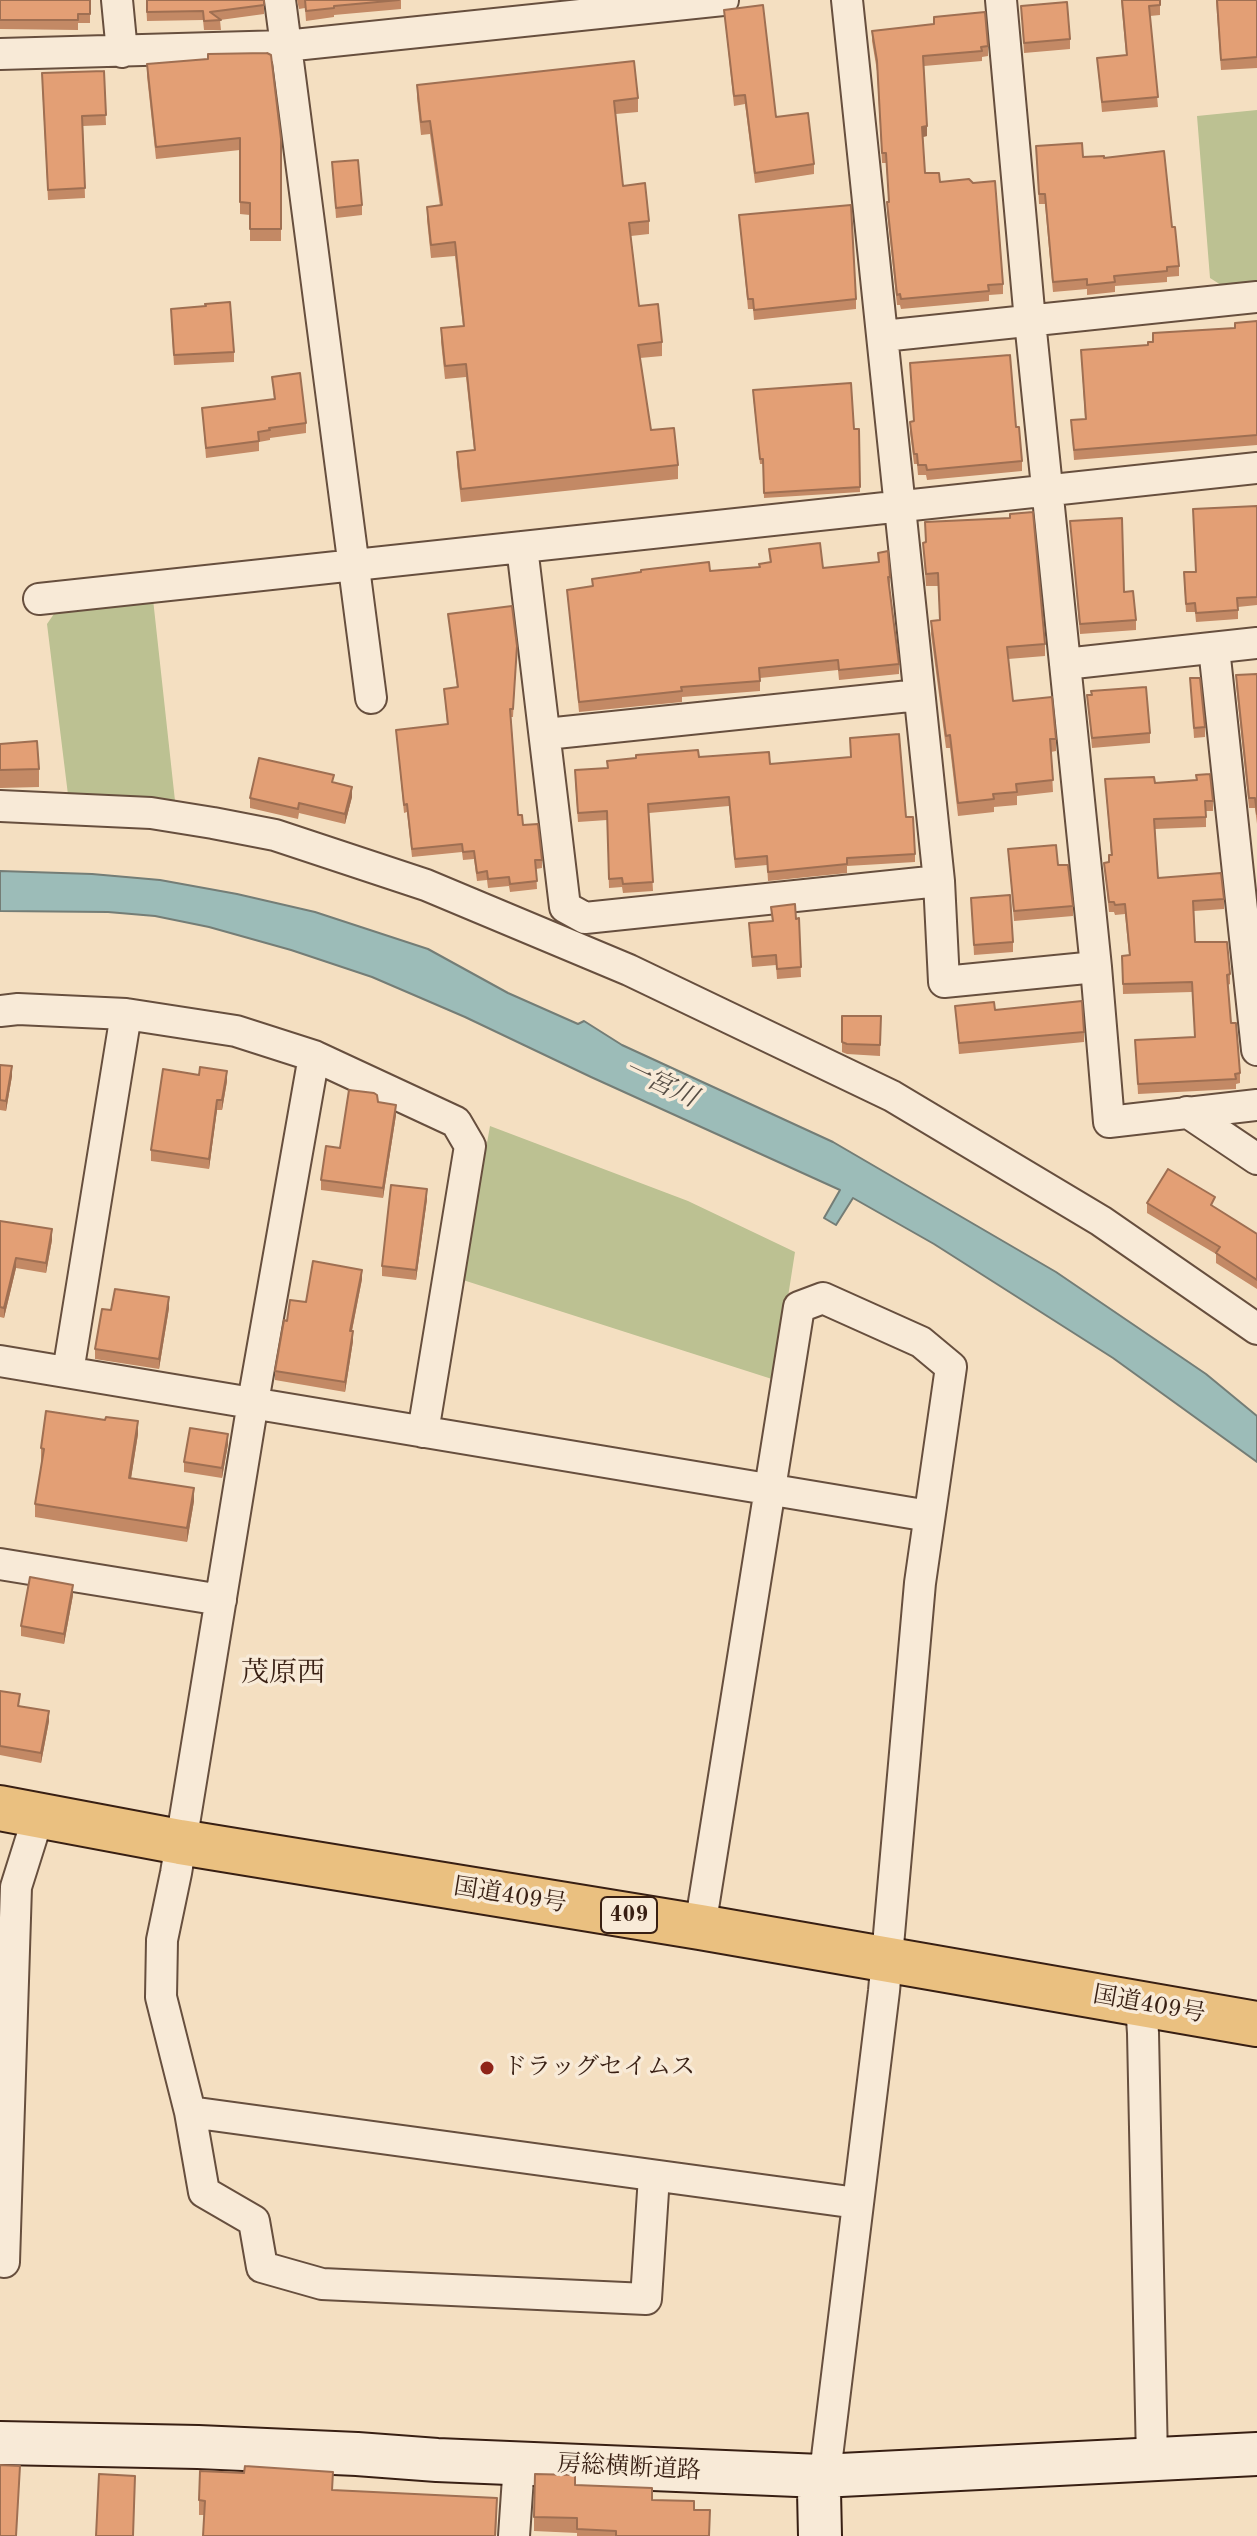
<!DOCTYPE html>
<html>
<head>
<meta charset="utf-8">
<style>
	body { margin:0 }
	canvas { display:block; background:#f4dfc1 }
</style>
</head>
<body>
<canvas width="1257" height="2536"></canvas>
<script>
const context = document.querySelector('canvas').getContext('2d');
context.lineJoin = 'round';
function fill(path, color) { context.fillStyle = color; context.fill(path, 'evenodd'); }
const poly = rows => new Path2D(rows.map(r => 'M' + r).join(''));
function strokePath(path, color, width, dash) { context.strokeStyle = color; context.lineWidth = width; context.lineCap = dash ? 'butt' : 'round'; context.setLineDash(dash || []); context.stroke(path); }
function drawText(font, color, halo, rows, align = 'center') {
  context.font = font + ' "Old Standard TT","Noto Serif JP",serif'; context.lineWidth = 7; context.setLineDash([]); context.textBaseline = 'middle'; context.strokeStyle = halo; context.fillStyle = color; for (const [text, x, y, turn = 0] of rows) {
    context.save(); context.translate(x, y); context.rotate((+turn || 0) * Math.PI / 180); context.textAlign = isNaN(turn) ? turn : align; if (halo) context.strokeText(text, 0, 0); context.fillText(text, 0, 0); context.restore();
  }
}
fill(poly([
	[1257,110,1257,287,1229,290,1210,278,1197,116],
	[153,599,176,810,69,803,47,624,58,608],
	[490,1126,688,1201,795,1252,775,1380,463,1280]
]), '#bcc192');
const water = poly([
	[0,871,92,874,160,880,237,894,315,912,428,949,508,993,578,1024,584,1021,622,1045,833,1142,1056,1272,1206,1374,1257,1416,1257,1462,1113,1358,934,1244,853,1198,836,1225,824,1218,840,1190,591,1077,465,1017,372,977,291,950,209,927,155,916,108,912,0,911,0,871]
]);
fill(water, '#9cbcb8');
strokePath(water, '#747d76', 2);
const street = poly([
	[117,0,122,52],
	[280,0,371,698],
	[847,0,939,881,944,982,1096,967],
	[1001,0,1030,321,1096,967,1109,1122,1257,1105],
	[0,54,285,46,723,0],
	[883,336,1257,297],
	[522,547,565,907,585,918,939,881],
	[39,599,1257,468],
	[1214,648,1257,1050],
	[1065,664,1257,643],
	[546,734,919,695],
	[0,806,151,813,213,823,275,835,426,885,629,970,892,1096,1101,1221,1257,1329],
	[0,1011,18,1009,126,1014,236,1031,314,1056,456,1122,470,1146,423,1432],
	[314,1056,253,1402,176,1873,162,1940,161,1997,190,2112,204,2192,254,2221,262,2267,322,2284,646,2299,654,2176],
	[1187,1112,1257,1159],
	[0,1361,929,1516],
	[68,1372,126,1014],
	[0,1564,221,1600],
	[700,1927,799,1307,823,1298,921,1342,951,1367,920,1583,884,1991,827,2457,821,2476],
	[1141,2004,1143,2033,1152,2460],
	[190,2112,857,2203],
	[4,2262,16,1887,39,1814],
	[514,2536,519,2463]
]);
const secondary = poly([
	[0,2443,198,2447,357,2454,437,2460,821,2476,1257,2454],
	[820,2536,819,2491,821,2476]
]);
const highway = poly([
	[0,1808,180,1842,700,1927,1257,2024]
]);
strokePath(street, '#674f3e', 34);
strokePath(secondary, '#381f13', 46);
strokePath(highway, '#381f13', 48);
strokePath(street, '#f8ead7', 30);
strokePath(secondary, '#f8ead7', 42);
strokePath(highway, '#eac080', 44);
fill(poly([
	[0,0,90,0,90,23,78,23,78,30,0,29],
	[146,0,264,0,264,14,220,20,221,30,204,30,203,20,147,21],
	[297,0,401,0,401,9,334,15,334,17,306,21,305,8,299,9],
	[1121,0,1160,0,1160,15,1150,16,1158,107,1102,112,1097,58,1126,55],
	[1216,0,1257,0,1257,68,1221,70],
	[1021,6,1070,39,1070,49,1024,53],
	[724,10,776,117,814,164,814,174,755,183,745,104,734,106],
	[934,17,988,46,988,56,982,57,982,61,924,66,927,136,923,137,925,173,940,182,1003,284,1003,294,989,295,989,301,901,309,900,305,897,305,887,212,887,202,889,202,886,163,882,163,877,71,872,41,872,31,934,25],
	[147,64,281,139,281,241,250,241,250,215,240,214,240,150,156,159,147,76],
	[104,71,106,125,83,126,85,198,48,200,42,83],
	[417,85,638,98,638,112,616,114,623,186,649,221,649,234,631,236,639,306,662,342,662,356,640,358,651,430,678,465,678,479,461,502,457,465,457,452,474,450,466,377,445,379,441,342,441,328,463,326,455,256,431,258,427,220,427,207,440,206,430,134,421,135,417,98],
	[1036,146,1083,157,1104,158,1172,227,1179,266,1179,276,1167,277,1167,282,1115,286,1115,292,1087,295,1087,289,1053,292,1045,204,1039,204],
	[332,162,362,205,362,215,336,218],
	[739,215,856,299,856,309,754,320,753,309,748,309],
	[171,319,234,352,234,362,174,365],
	[1257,321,1257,445,1074,460,1071,420,1085,419,1081,350,1148,345,1235,328],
	[910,363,1016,427,1022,461,1022,471,927,480,926,475,918,475,917,464,914,464,910,432,910,422,914,421],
	[272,377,306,423,306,433,270,438,270,440,259,442,259,451,206,458,202,408,274,399],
	[753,395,854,429,859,429,860,492,764,498,763,464,760,464],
	[1257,506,1257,605,1238,607,1238,619,1196,622,1195,612,1186,612,1184,581,1196,572],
	[1070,521,1124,592,1136,620,1136,630,1080,634],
	[923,543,1045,644,1045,656,1008,659,1013,701,1056,739,1056,751,1051,752,1053,792,1017,796,1017,805,994,807,994,812,958,816,950,748,946,748,931,634,931,621,940,620,938,586,926,586],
	[769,549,823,568,878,562,878,553,890,577,890,587,889,587,899,664,899,674,839,680,838,670,760,678,760,691,682,697,682,702,579,712,567,590,592,587,592,579,760,567,770,563],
	[448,614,517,646,513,717,511,717,518,815,542,860,542,868,536,869,537,889,510,892,509,886,488,888,487,880,477,881,474,859,463,860,462,852,412,857,407,812,404,813,396,730,447,724,444,689,457,687],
	[1257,674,1257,824,1255,808,1249,808,1236,685,1236,675],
	[1190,678,1205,727,1205,737,1194,738],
	[1087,695,1150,733,1150,743,1092,748],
	[850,738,906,817,915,854,915,862,847,866,847,873,768,881,767,865,735,868,729,806,649,813,653,891,623,893,622,887,609,888,607,820,578,822,575,779,607,768,607,761,699,757,770,764,851,757],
	[0,744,39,769,39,787,0,788],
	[1105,779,1155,783,1213,801,1213,811,1206,811,1206,827,1155,829,1158,878,1224,899,1224,909,1194,911,1195,942,1230,974,1230,984,1228,985,1231,1023,1240,1073,1240,1083,1236,1084,1236,1089,1138,1094,1135,1040,1195,1037,1192,992,1123,994,1122,956,1129,955,1125,914,1115,915,1114,912,1109,912,1104,863,1109,862,1111,855],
	[334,783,352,797,345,824,299,813,298,819,250,808,250,798],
	[1008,849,1073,906,1073,916,1014,921],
	[971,898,1013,942,1013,952,974,955],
	[771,907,796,919,799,918,801,977,777,979,776,965,752,967,749,923,772,921],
	[955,1006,995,1010,1084,1032,1084,1042,959,1054],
	[842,1016,881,1016,880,1056,847,1054,842,1052],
	[0,1058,0,1065,12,1076,6,1111,0,1110],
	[227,1081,222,1110,217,1110,209,1169,151,1161,151,1150],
	[378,1102,396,1115,383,1198,321,1190,321,1180,340,1148],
	[427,1199,416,1280,382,1276,382,1266],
	[1147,1203,1215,1207,1257,1234,1257,1289,1216,1263,1216,1254,1147,1213],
	[0,1221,52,1240,46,1273,16,1268,4,1318,0,1317],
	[362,1279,352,1331,353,1341,345,1392,275,1380,275,1371,287,1321,306,1302],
	[169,1308,159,1369,95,1359,95,1349,111,1310],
	[138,1434,131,1478,194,1501,187,1542,35,1517,35,1504,42,1462,41,1462,41,1448],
	[228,1444,222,1478,184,1472,184,1462],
	[73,1595,64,1644,21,1636,21,1626],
	[0,1691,20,1706,49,1721,41,1763,0,1755],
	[575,2485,652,2500,694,2510,709,2536,577,2536,577,2533,534,2531,534,2517],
	[333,2490,497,2498,496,2536,203,2536,204,2515,199,2515,199,2500]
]), '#c38965');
fill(poly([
	[927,126,927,136,922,137,922,127],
	[352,787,352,797,345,824,345,814],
	[12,1066,12,1076,6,1111,6,1101],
	[227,1071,227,1081,222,1110,222,1100],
	[217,1100,217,1110,209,1169,209,1159],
	[396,1105,396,1115,383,1198,383,1188],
	[427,1189,427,1199,416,1280,416,1270],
	[52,1229,52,1240,46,1273,46,1263],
	[16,1258,16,1268,4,1318,4,1308],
	[362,1270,362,1279,350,1340,350,1331],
	[169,1297,169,1308,159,1369,159,1359],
	[353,1331,353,1341,345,1392,345,1382],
	[138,1421,138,1434,129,1491,129,1478],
	[228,1434,228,1444,222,1478,222,1468],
	[194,1488,194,1501,187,1542,187,1528],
	[73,1585,73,1595,64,1644,64,1634],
	[49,1711,49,1721,41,1763,41,1753]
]), '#9f6f52');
const building = poly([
	[0,0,90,0,90,14,78,14,78,20,0,20,0,0],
	[147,0,264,0,264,5,210,12,221,20,204,21,203,11,147,12,147,0],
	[305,0,399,0,334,6,334,8,306,11,305,0],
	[1122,0,1160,0,1160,5,1149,6,1158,97,1102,102,1097,58,1127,55,1122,0],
	[1217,0,1257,0,1257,57,1221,60,1217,0],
	[1067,2,1070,39,1024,43,1021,6,1067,2],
	[763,5,776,117,808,113,814,164,755,173,745,95,734,96,724,10,763,5],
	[985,12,988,46,981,47,982,51,923,56,927,126,922,127,925,173,939,173,940,182,969,179,973,183,995,181,1003,284,988,285,989,291,901,299,900,294,897,295,887,202,889,202,886,153,882,153,877,61,872,31,934,24,934,17,985,12],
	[267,53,271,55,281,139,281,229,250,229,250,203,240,202,240,138,156,147,147,64,208,59,208,54,267,53],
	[634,61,638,98,614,101,623,186,645,183,649,221,629,223,639,306,658,304,662,342,638,345,651,430,674,428,678,465,461,489,457,452,475,450,466,364,445,366,441,328,464,326,455,242,431,245,427,207,442,205,430,121,421,122,417,85,634,61],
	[104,71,106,115,82,116,85,188,48,190,42,73,104,71],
	[1082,143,1083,157,1104,156,1104,158,1164,151,1172,227,1175,227,1179,266,1167,267,1167,271,1114,276,1115,282,1087,285,1087,279,1053,282,1045,194,1039,194,1036,146,1082,143],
	[358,160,362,205,336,208,332,162,358,160],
	[851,205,856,299,754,310,753,299,748,299,739,215,851,205],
	[230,302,234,352,174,355,171,309,206,306,205,304,230,302],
	[1257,321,1257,435,1074,450,1071,420,1086,419,1081,350,1148,345,1148,342,1153,342,1153,333,1235,328,1235,323,1257,321],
	[1010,355,1016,427,1019,427,1022,461,927,470,926,465,918,465,917,454,914,454,910,422,914,421,910,363,1010,355],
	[300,373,306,423,269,428,270,430,258,432,259,441,206,448,202,408,275,399,272,377,300,373],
	[851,383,854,429,859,429,860,487,764,493,763,459,760,459,753,390,851,383],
	[1257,506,1257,597,1237,598,1238,610,1196,613,1195,603,1186,604,1184,572,1196,572,1193,509,1257,506],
	[1033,512,1045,644,1007,647,1013,701,1052,697,1056,739,1050,739,1053,780,1016,784,1017,792,993,794,994,799,958,803,950,735,946,736,931,621,940,620,938,573,926,574,923,543,926,542,925,522,1010,518,1010,514,1033,512],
	[1122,518,1124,592,1133,591,1136,620,1080,624,1070,521,1122,518],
	[820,543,823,568,879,562,878,553,888,551,890,577,888,577,899,664,839,670,838,660,759,668,760,681,681,687,682,691,579,702,567,590,593,586,592,579,641,572,641,570,709,562,710,571,760,567,759,564,771,562,769,549,820,543],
	[512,606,517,646,513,709,510,709,518,815,522,815,523,825,538,824,542,860,535,860,537,881,510,884,509,877,488,879,487,871,477,873,474,851,463,852,462,844,412,849,407,804,404,805,396,730,448,724,444,689,458,687,448,614,512,606],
	[1257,674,1257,814,1255,798,1249,798,1236,675,1257,674],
	[1190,678,1200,678,1205,727,1194,728,1190,678],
	[1146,687,1150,733,1092,738,1087,695,1092,695,1091,691,1146,687],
	[899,734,906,817,913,817,915,854,847,858,847,864,768,872,767,856,735,859,729,797,648,804,653,882,623,884,622,878,609,879,607,811,578,813,575,770,608,768,607,761,636,758,636,755,698,750,699,757,769,752,770,764,851,757,850,738,899,734],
	[37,741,39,769,0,770,0,744,37,741],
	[259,758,334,775,332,782,352,787,345,814,299,803,298,809,250,798,259,758],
	[1210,774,1213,801,1205,801,1206,817,1154,819,1158,878,1221,873,1224,899,1193,901,1195,942,1227,942,1230,974,1227,975,1231,1023,1236,1023,1240,1073,1235,1074,1236,1079,1138,1084,1135,1040,1195,1037,1192,982,1123,984,1122,956,1130,955,1125,904,1115,905,1114,902,1109,902,1104,863,1109,862,1109,855,1112,855,1105,779,1154,777,1155,783,1197,780,1196,775,1210,774],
	[1056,845,1058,865,1068,865,1073,906,1014,911,1008,849,1056,845],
	[1010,895,1013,942,974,945,971,898,1010,895],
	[795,904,796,919,799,918,801,967,777,969,776,955,752,957,749,923,773,921,771,907,795,904],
	[1082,1001,1084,1032,959,1043,955,1006,994,1002,995,1010,1082,1001],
	[842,1016,881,1016,880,1045,847,1044,842,1042,842,1016],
	[0,1065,12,1066,6,1101,0,1100,0,1065],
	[200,1067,227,1071,222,1100,217,1100,209,1159,151,1150,163,1069,199,1075,200,1067],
	[349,1090,374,1093,377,1095,378,1102,396,1105,383,1188,321,1180,326,1146,340,1148,349,1090],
	[1168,1169,1215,1197,1211,1205,1257,1234,1257,1280,1216,1253,1220,1247,1147,1203,1168,1169],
	[391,1185,427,1189,416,1270,382,1266,391,1185],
	[0,1221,52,1229,46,1263,16,1258,4,1308,0,1307,0,1221],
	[313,1261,362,1270,350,1331,353,1331,345,1382,275,1371,284,1320,287,1321,290,1300,306,1302,313,1261],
	[115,1289,169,1297,159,1359,95,1349,102,1309,111,1310,115,1289],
	[46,1411,105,1420,106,1417,138,1421,129,1478,194,1488,187,1528,35,1504,44,1449,41,1448,46,1411],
	[190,1428,228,1434,222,1468,184,1462,190,1428],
	[30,1577,73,1585,64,1634,21,1626,30,1577],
	[0,1691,20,1694,18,1706,49,1711,41,1753,0,1746,0,1691],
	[0,2465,20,2466,16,2536,0,2536,0,2465],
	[245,2466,333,2472,332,2490,497,2498,495,2536,203,2536,205,2501,199,2500,200,2471,244,2473,245,2466],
	[99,2474,135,2476,133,2536,96,2536,99,2474],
	[535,2474,575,2475,575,2485,652,2488,652,2500,694,2501,694,2510,710,2510,709,2536,616,2536,616,2531,577,2529,577,2518,534,2517,535,2474]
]);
fill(building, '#e39f75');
strokePath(building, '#9f6f52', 2);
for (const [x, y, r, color] of [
	[487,2068,8,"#8f2418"]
]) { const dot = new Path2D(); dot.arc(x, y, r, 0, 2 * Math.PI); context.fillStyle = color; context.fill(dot); strokePath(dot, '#f8ead7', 3); }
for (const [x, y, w] of [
	[629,1915,56]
]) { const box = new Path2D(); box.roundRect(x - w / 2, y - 18, w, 36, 6); context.fillStyle = '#f8ead7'; context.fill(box); strokePath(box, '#381f13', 2); }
drawText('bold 22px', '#381f13', null, [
	["409",629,1915]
]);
drawText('24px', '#381f13', '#f8ead7', [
	["国道409号",510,1896,9],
	["国道409号",1149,2005,10],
	["房総横断道路",629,2468,3]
]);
drawText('24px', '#381f13', '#f8ead7', [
	["ドラッグセイムス",503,2068]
], 'left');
drawText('italic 26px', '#564e45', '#f8ead7', [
	["一宮川",660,1084,25]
]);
drawText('28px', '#381f13', '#f8ead7', [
	["茂原西",283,1674]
]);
</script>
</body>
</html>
